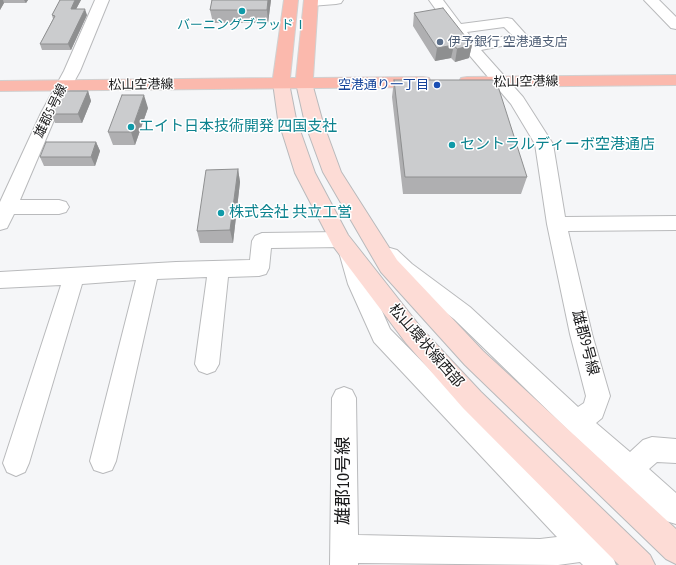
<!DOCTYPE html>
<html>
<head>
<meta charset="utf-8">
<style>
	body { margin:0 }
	canvas { display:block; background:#f5f6f8 }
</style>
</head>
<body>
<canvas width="676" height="565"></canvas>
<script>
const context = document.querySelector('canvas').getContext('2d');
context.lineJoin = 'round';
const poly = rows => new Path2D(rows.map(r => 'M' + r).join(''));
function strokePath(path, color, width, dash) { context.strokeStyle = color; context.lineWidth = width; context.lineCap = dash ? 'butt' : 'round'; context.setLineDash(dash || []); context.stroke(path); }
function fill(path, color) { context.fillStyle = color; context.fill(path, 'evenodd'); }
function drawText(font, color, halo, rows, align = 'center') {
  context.font = font + ' "PT Sans Narrow","Noto Sans JP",sans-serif'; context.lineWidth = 3; context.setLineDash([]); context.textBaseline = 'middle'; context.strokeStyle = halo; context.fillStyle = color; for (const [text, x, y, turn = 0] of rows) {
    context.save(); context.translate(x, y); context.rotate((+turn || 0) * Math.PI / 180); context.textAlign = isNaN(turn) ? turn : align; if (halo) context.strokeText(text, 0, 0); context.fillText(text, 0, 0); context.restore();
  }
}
const street = poly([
	[95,0,109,0,80,71,57,113,20,200,59,200,66,202,69,207,66,212,59,214,14,214,7,228,0,230,0,202,41,113,64,71,95,0],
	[306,0,343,0,341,3,336,4,311,6,306,5,304,2,306,0],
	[429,0,443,0,461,24,507,18,512,19,529,38,527,41,522,42,481,50,523,97,553,144,565,217,676,216,676,230,568,231,592,334,610,396,602,418,596,423,630,452,643,440,652,437,676,439,676,463,657,462,649,469,676,493,676,524,666,521,569,431,454,319,398,276,383,262,380,256,383,250,390,248,397,250,412,264,470,307,578,407,584,403,586,396,570,334,547,224,535,144,511,104,465,50,429,0],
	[504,27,512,35,475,42,467,32,504,27],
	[644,0,659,0,676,17,676,29,671,28,644,0],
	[340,232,347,235,350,240,347,245,356,247,359,252,370,284,390,329,612,555,616,565,583,565,580,562,558,565,358,563,358,565,330,565,332,398,336,390,344,387,352,390,356,398,358,535,540,539,557,537,374,342,348,284,339,252,342,247,271,248,269,268,266,274,259,276,228,277,219,364,215,371,207,374,199,371,195,364,207,277,157,279,116,461,112,470,103,473,94,470,90,461,136,280,82,284,29,463,25,472,16,476,7,472,3,463,61,285,0,288,0,272,176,262,250,260,252,241,255,236,262,233,340,232]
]);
const secondary = poly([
	[281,78,287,79,289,83,296,119,315,173,348,235,422,329,481,392,650,555,655,565,619,565,463,408,406,343,333,246,295,173,278,119,273,83,275,79,281,78],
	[304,78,310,79,312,83,323,123,341,172,397,260,483,351,676,529,676,564,666,559,465,365,381,272,323,172,305,123,296,83,298,79,304,78]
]);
const primary = poly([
	[284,0,298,0,290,78,296,78,304,0,318,0,313,78,423,77,429,78,431,82,429,86,423,87,0,91,0,81,273,78,284,0],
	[676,75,676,85,467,87,461,86,459,82,461,78,467,77,676,75]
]);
strokePath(street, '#b9babc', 2);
strokePath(secondary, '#b9babc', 2);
strokePath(primary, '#d1d1d1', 2);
fill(street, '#fff');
fill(secondary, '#fddcd6');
fill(primary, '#fbb9ad');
fill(poly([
	[0,0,28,0,26,3,4,3,0,10],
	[60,0,81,0,76,9,87,15,71,50,42,50,40,44,53,19,52,15],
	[212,0,271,0,268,23,213,23,210,10],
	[414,13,472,45,469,58,455,62,451,58,435,61,413,26],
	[394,80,527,177,521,194,403,194,392,97],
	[88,91,91,101,82,123,55,123,51,114],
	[148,108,135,145,113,145,108,132],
	[96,142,100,151,95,166,44,166,40,157],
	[238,169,240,182,233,243,200,243,197,231]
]), '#afafb1');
fill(poly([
	[0,0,3,0,4,3,0,10],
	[24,0,28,0,26,3],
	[75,0,81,0,73,15,71,9],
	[268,0,271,0,268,23,267,10],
	[85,9,87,15,71,50,68,44],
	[454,45,451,58,435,61,437,48],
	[472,45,469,58,455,62,457,49],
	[88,91,91,101,82,123,78,114],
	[144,95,148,108,135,145,131,132],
	[96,142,100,151,95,166,91,157],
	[238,169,240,182,233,243,230,230]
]), '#8e8f90');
const building = poly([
	[60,0,75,0,71,9,85,9,68,44,40,44,55,16,52,15,60,0],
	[212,0,268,0,267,10,210,10,212,0],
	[443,8,472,45,457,49,454,45,437,48,414,13,443,8],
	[394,80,496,80,527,177,405,177,394,80],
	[62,91,88,91,78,114,51,114,62,91],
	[122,95,144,95,131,132,108,132,122,95],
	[46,142,96,142,91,157,40,157,46,142],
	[238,169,230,230,197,231,206,170,238,169]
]);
fill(building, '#cbccce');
strokePath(building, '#8e8f90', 1);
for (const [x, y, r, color] of [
	[242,11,4,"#0f9aa8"],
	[440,42,4,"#5c6f8a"],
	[437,85,4,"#1a4fb4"],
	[131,127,4,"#0f9aa8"],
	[452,145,4,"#0f9aa8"],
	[221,213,4,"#0f9aa8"]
]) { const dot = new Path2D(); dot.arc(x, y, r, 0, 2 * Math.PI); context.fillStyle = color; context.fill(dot); strokePath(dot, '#fff', 1.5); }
drawText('13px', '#0d838f', '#fff', [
	["バーニングブラッドⅠ",242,25]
]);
drawText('13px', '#4e5e75', '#fff', [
	["伊予銀行 空港通支店",448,42]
], 'left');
drawText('13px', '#1a1a1b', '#fff', [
	["松山空港線",526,82,-1],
	["松山空港線",141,85,-1],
	["雄郡5号線",51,111,-64]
]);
drawText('13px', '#164399', '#fff', [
	["空港通り一丁目",429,85]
], 'right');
drawText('15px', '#0d838f', '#fff', [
	["エイト日本技術開発 四国支社",139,127],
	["セントラルディーボ空港通店",460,145],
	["株式会社 共立工営",229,213]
], 'left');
drawText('15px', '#1a1a1b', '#fff', [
	["雄郡9号線",585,343,75],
	["松山環状線西部",426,346,49]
]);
drawText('18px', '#1a1a1b', '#fff', [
	["雄郡10号線",344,481,-90]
]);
</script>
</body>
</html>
